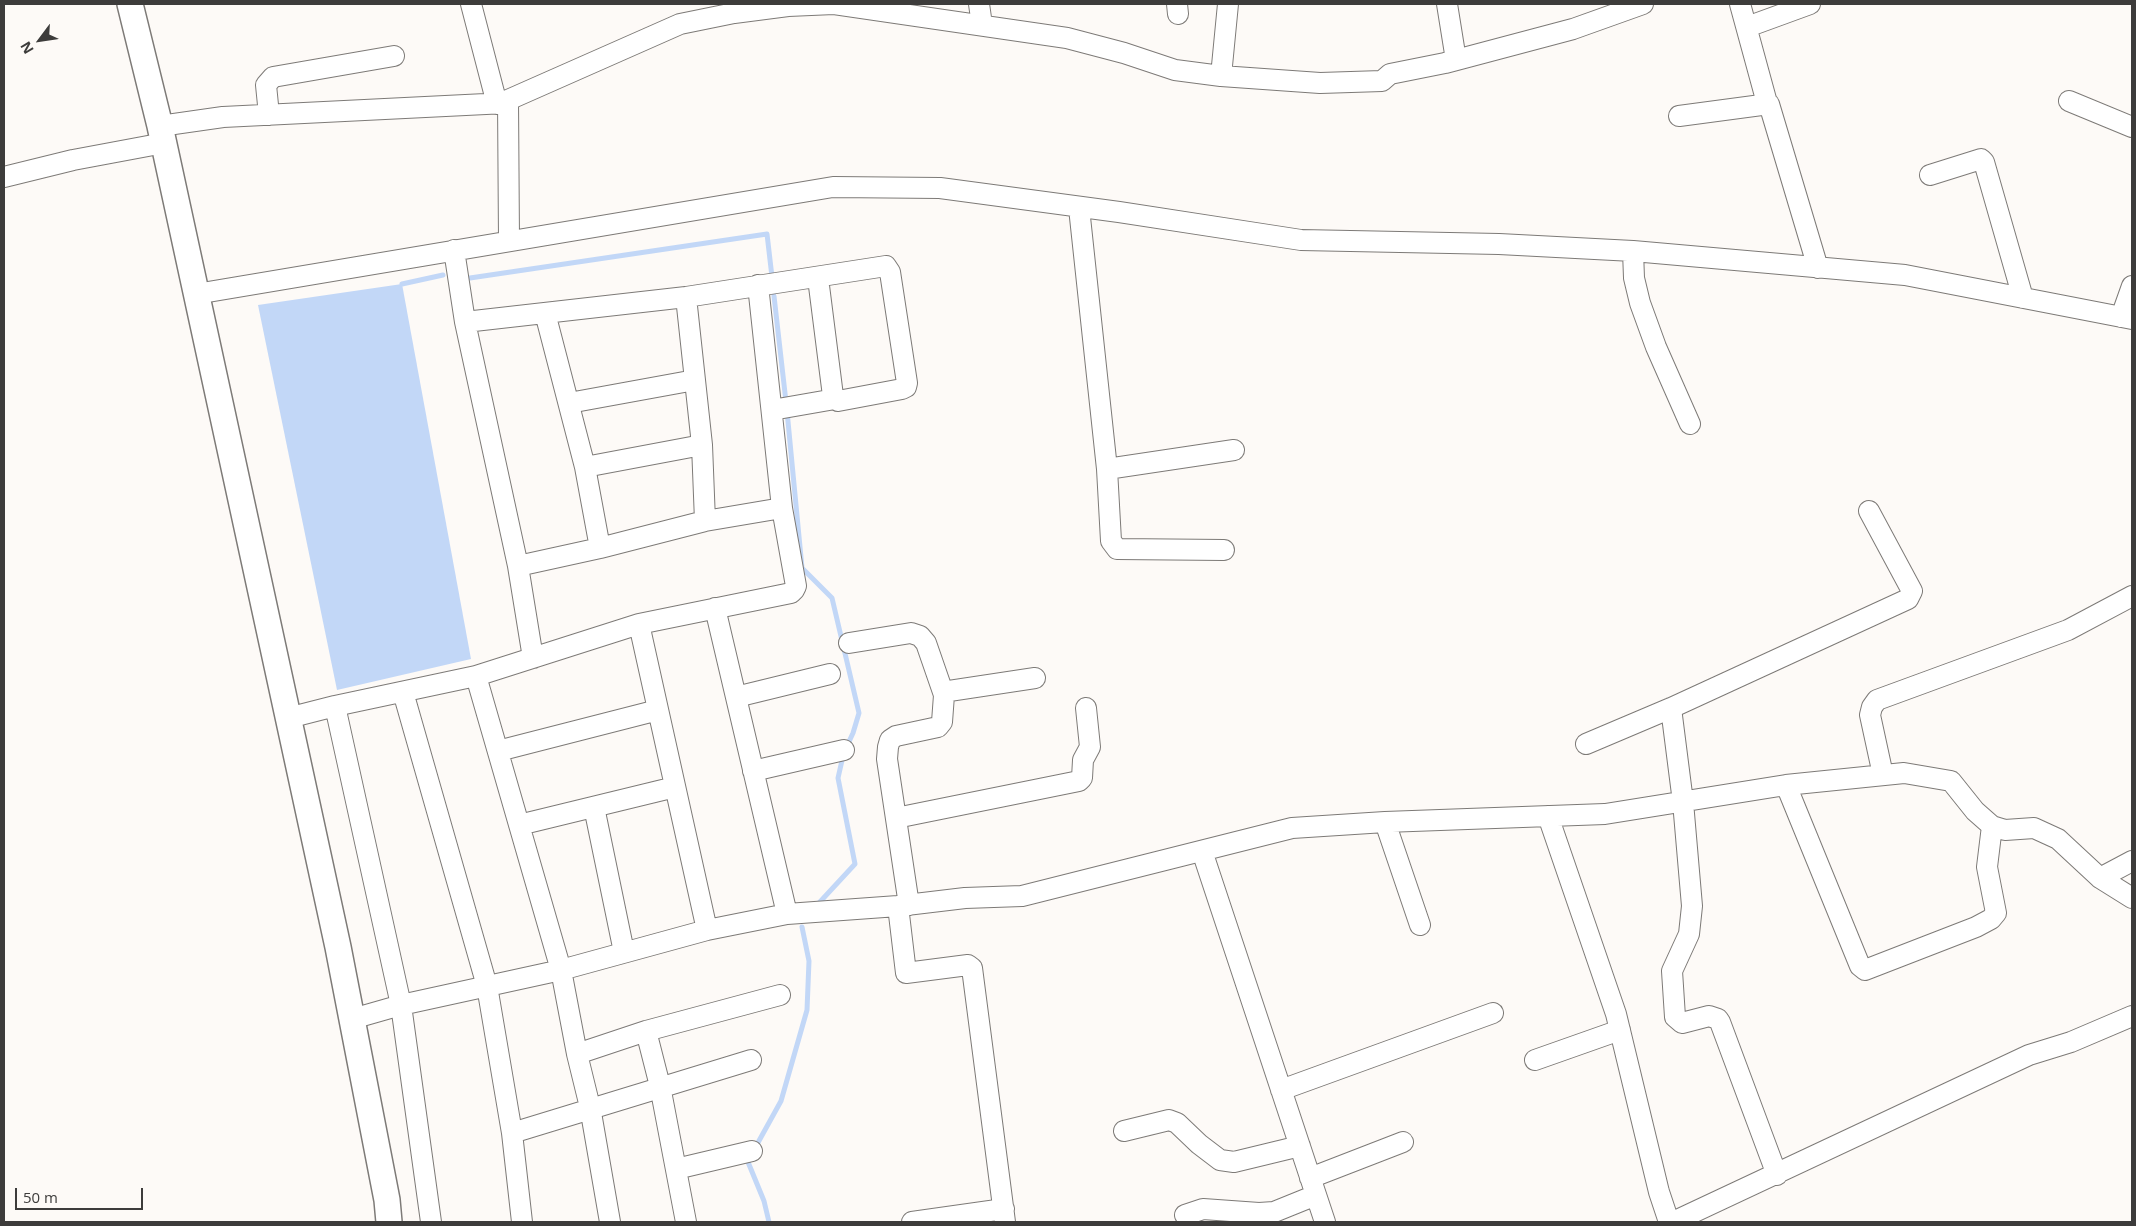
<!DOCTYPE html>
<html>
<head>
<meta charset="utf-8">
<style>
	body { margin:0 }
	#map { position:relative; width:2136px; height:1226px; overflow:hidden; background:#fdfaf7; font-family:"Open Sans",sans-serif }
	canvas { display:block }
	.frame { position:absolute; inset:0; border:5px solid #3d3c3b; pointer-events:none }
	.north { position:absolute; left:15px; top:15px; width:50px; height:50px; -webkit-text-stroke:4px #fdfaf7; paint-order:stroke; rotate:239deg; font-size:14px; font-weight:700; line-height:20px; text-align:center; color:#3d3c3b }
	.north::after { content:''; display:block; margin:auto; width:18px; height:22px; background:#3d3c3b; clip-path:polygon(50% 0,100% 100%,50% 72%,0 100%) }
	.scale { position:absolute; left:15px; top:1188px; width:128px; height:22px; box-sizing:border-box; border:2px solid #3d3c3b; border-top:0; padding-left:6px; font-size:15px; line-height:18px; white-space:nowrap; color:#3d3c3b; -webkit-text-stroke:4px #fdfaf7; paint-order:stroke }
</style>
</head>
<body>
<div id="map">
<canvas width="2136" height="1226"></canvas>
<div class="frame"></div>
<div class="north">N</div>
<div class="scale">50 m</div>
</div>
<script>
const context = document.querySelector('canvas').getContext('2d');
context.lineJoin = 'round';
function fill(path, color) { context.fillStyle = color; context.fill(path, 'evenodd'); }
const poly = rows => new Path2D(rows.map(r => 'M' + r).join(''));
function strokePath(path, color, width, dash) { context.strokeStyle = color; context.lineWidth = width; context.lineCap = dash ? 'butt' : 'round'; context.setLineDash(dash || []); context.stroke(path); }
fill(poly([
	[402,284,471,659,337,690,258,305]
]), '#c2d7f7');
strokePath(poly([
	[470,278,767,234,772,277],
	[402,284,443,275],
	[774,296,786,402],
	[787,411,802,568,832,598,859,713,853,733,847,746],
	[818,904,855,864,838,778,843,756],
	[755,1148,781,1101,807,1010,809,961,802,927],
	[750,1157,748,1162,764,1201,769,1222]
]), '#c2d7f7', 5);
const minor = poly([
	[471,4,497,104],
	[979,4,982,25],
	[1177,4,1178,14],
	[1447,4,1456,60],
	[1740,4,1767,103],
	[1747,27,1810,4],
	[1221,76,1228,4],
	[2069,101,2132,127],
	[269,115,266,85,273,77,394,56],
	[1679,116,1769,104,1818,268],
	[160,126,223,117,506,103],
	[1930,175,1981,159,1984,162,2023,298],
	[4,177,73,160,164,143],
	[1079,208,1107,469,1111,541,1117,549,1224,550],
	[509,241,508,100,680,24,734,13,788,6,834,4,1067,38,1124,53,1175,70,1221,76,1320,83,1382,81,1390,74,1445,63,1573,29,1643,4],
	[454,250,465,322,518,566,533,658],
	[1633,251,1634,278,1640,303,1656,347,1690,424],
	[196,294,833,187,940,188,1119,212,1301,240,1499,244,1633,251,1905,275,2132,319],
	[686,297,702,445,705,521],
	[545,313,585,467,600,548],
	[2121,317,2132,286],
	[465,322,686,297,886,266,890,272,907,383,906,387,902,389,838,401,835,399,833,396,818,278],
	[569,403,695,380],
	[772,410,835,399],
	[585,467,702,445],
	[1107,469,1234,450],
	[518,566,600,548,705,521,782,508],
	[715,608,787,914],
	[639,624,707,930],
	[849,643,911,633,920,636,926,643,944,695],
	[476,676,561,970,577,1054,590,1107,610,1222],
	[403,692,487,986,512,1133,522,1222],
	[736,697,830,674],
	[335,706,401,1005,431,1222],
	[1671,708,1683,802,1692,906,1689,934,1672,971,1675,1017,1682,1023,1709,1016,1718,1019,1720,1022,1777,1175],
	[288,718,335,706,476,676,639,624,791,593,794,590,796,586,782,508,758,285],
	[1586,744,1671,708,1908,599,1912,591,1869,511],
	[498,751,658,710],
	[753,771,844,750],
	[1883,775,1870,715,1872,707,1877,700,2068,630,2132,596],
	[1786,785,1860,966,1865,970,1976,927,1991,919,1996,913,1987,867,1992,826],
	[594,807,624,952],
	[1548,816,1616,1014,1659,1192,1669,1222],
	[896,818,1079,781,1082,778,1083,760,1090,747,1086,708],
	[1385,822,1420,925],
	[519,825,675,787],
	[1202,851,1325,1222],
	[2100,878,2132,861],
	[909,905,887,759,888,747,890,740,896,736,938,727,942,722,944,695,949,691,1035,678],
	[898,906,906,973,968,965,972,968,1005,1222],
	[352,1019,401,1005,561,970,707,930,787,914,898,906,965,898,1022,896,1292,828,1385,822,1605,814,1786,785,1904,773,1951,781,1975,811,1992,826,2005,830,2034,828,2058,839,2100,878,2132,898],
	[646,1031,660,1086,686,1222],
	[577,1054,646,1031,780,995],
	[1535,1060,1620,1030],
	[1281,1090,1493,1013],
	[1124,1131,1169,1120,1177,1123,1199,1144,1220,1160,1234,1162,1300,1146],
	[512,1133,751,1060],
	[676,1169,752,1151],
	[1310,1178,1403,1142],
	[1185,1215,1203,1209,1259,1213,1274,1212,1316,1195],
	[912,1222,1004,1209],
	[1673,1222,2029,1055,2071,1042,2132,1016]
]);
const major = poly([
	[130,4,160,126,338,947,387,1200,389,1222]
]);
strokePath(minor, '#7d7a77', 22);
strokePath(major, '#7d7a77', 28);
strokePath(minor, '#fff', 20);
strokePath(major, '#fff', 25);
</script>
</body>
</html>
